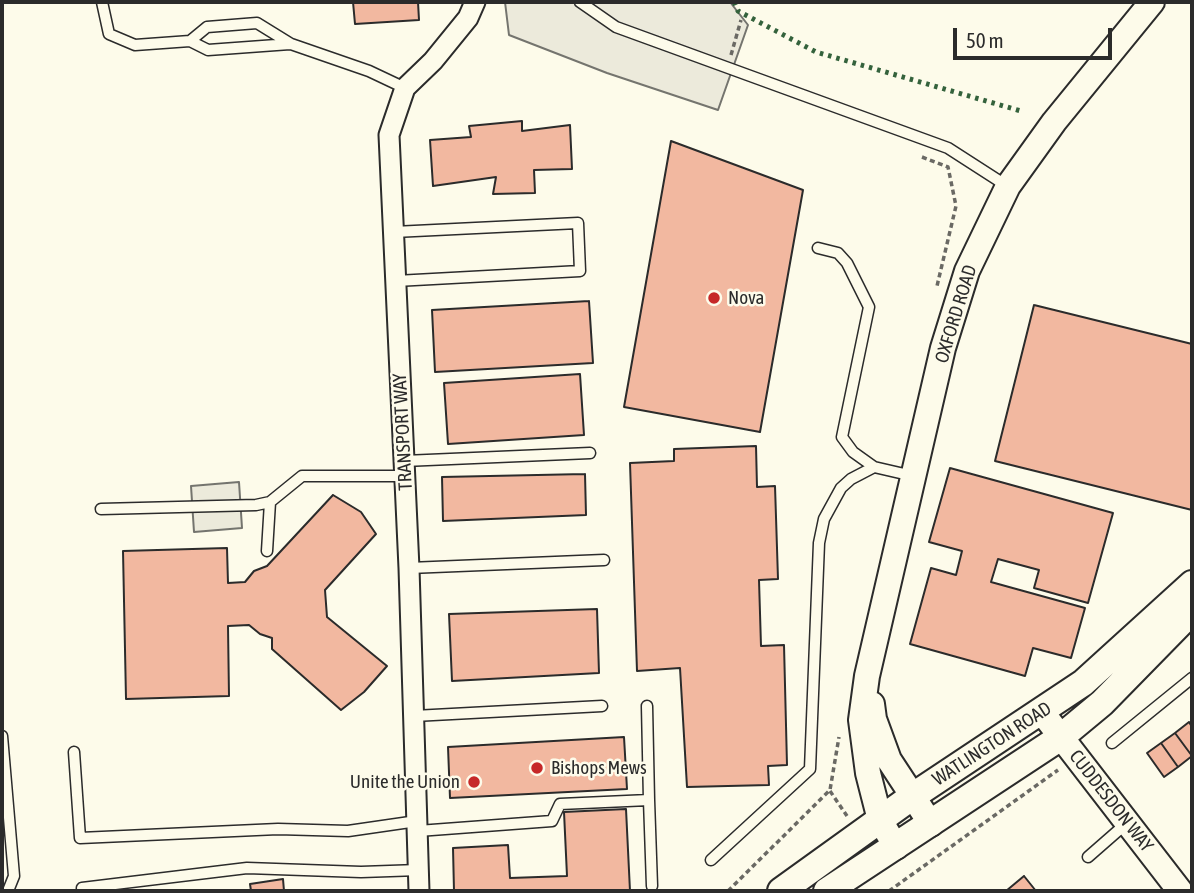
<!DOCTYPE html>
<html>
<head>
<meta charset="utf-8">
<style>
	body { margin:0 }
	#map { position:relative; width:1194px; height:893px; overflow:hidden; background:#fdfbea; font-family:"Asap Condensed",sans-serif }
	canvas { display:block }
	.frame { position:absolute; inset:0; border:4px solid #2b2b2b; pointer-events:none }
	.scale { position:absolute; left:953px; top:28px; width:159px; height:32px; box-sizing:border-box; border:4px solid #2b2b2b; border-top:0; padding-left:9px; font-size:21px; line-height:24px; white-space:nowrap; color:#2b2b2b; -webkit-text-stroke:5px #fdfbea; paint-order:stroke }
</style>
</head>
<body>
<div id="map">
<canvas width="1194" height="893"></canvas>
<div class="frame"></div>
<div class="scale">50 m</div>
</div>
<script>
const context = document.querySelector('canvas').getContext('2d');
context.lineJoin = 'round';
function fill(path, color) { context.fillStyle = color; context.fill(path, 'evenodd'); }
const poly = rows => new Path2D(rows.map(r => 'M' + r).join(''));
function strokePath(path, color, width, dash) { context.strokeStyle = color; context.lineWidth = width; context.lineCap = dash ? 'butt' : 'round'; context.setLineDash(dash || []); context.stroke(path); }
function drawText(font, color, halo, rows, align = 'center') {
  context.font = font + ' "Asap Condensed",sans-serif'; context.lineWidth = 5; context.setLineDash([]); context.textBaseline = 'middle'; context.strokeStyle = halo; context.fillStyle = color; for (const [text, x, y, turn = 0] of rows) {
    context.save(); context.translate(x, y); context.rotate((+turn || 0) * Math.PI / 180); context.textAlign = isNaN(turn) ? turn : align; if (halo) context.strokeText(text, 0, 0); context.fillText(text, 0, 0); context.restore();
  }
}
const parking = poly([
	[505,2,730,2,748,25,718,110,607,73,509,35,505,2],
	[239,482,242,528,194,532,191,486,239,482]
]);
fill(parking, '#eceadb');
strokePath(parking, '#74746e', 2);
const building = poly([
	[353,2,418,2,419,20,355,24,353,2],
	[522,121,522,131,570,125,572,169,534,170,535,193,493,194,496,177,433,186,430,140,471,137,469,126,522,121],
	[671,141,803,190,760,432,624,407,671,141],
	[589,301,593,363,435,372,432,310,589,301],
	[1034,305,1192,344,1192,510,995,461,1034,305],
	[580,374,584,435,448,444,444,383,580,374],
	[756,446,757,487,775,486,778,579,759,580,761,646,784,645,787,765,768,766,769,785,687,787,680,668,637,671,630,463,674,461,674,449,756,446],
	[950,468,1113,513,1088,603,1034,588,1039,570,998,559,991,582,1085,608,1071,658,1033,648,1025,676,910,644,931,568,956,575,962,551,929,542,950,468],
	[585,474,586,515,443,521,442,477,585,474],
	[333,495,361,512,376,534,325,590,327,617,387,666,364,692,341,710,272,649,272,638,260,634,249,625,228,626,229,696,126,699,123,551,227,548,228,583,245,582,254,571,267,566,333,495],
	[597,609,599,673,452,681,449,614,597,609],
	[1189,722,1192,727,1192,756,1175,733,1189,722],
	[1175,733,1192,756,1178,767,1161,743,1175,733],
	[624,737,627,789,450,798,448,747,624,737],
	[1161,743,1178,767,1164,777,1147,753,1161,743],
	[626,809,630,891,454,891,453,848,508,845,510,878,567,876,564,812,626,809],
	[1024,876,1036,891,1006,891,1024,876],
	[283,879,284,891,251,891,250,884,283,879]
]);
fill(building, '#f2b8a0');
strokePath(building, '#2b2b2b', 2);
const service = poly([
	[102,2,109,34,135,45,190,41,208,50,290,44],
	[580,2,616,27,948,148,1007,186],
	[190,41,207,27,257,23,291,44,369,71,405,88],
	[394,232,578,223,580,271,396,281],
	[818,248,838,253,847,263,869,307,842,437,853,452,874,467,913,476],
	[404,461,590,453],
	[101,509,256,505,270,502,302,476,405,476],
	[267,551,270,502],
	[409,568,604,560],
	[647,706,649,800],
	[414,716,602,706],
	[2,736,14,876,8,891],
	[1112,743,1192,678],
	[74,752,80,838,278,829,348,831,417,821],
	[418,831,552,821,560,804,649,800,652,886],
	[1088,857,1128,822],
	[711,860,810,769,819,543,824,519,841,488,851,479,874,467],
	[82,888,247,868,361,872,419,870]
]);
const minor = poly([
	[419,891,409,568,389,135,405,88,433,61,468,18,475,2]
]);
const tertiary = poly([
	[872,704,874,719,889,760,931,824],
	[1041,711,1180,891],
	[896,847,880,820,868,773,861,720,867,676,943,348,967,271,1008,186,1054,122,1152,2]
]);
const secondary = poly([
	[781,891,913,796,1083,683,1192,584],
	[827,891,1061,737,1102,703,1192,611]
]);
strokePath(service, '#2b2b2b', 13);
strokePath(minor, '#2b2b2b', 23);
strokePath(tertiary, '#2b2b2b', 28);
strokePath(secondary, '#2b2b2b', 30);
strokePath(poly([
	[731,55,741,20],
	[922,157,948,167,956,206,937,286],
	[830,791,847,816],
	[728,891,830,790,839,737],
	[889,891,1058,770]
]), '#6a6964', 3.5, [5, 3.5]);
strokePath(service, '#fdfbea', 10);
strokePath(minor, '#fdfbea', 19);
strokePath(tertiary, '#fdfbea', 24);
strokePath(secondary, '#fdfbea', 26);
strokePath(poly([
	[734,2,738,11,816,52,1021,111]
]), '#34623c', 5, [3.5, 5]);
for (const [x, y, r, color] of [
	[714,298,7,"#c62828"],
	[537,768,7,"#c62828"],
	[474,782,7,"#c62828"]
]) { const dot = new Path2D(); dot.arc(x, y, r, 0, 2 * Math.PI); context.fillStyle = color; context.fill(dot); strokePath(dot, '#fdfbea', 2.5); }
drawText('19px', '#2b2b2b', '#fdfbea', [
	["Nova",728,298],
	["Bishops Mews",551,768],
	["Unite the Union",460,782,"right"]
], 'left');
drawText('19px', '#2b2b2b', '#fdfbea', [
	["OXFORD ROAD",956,314,-73],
	["TRANSPORT WAY",403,432,-93],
	["WATLINGTON ROAD",992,744,-33],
	["CUDDESDON WAY",1111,801,52]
]);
</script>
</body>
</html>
